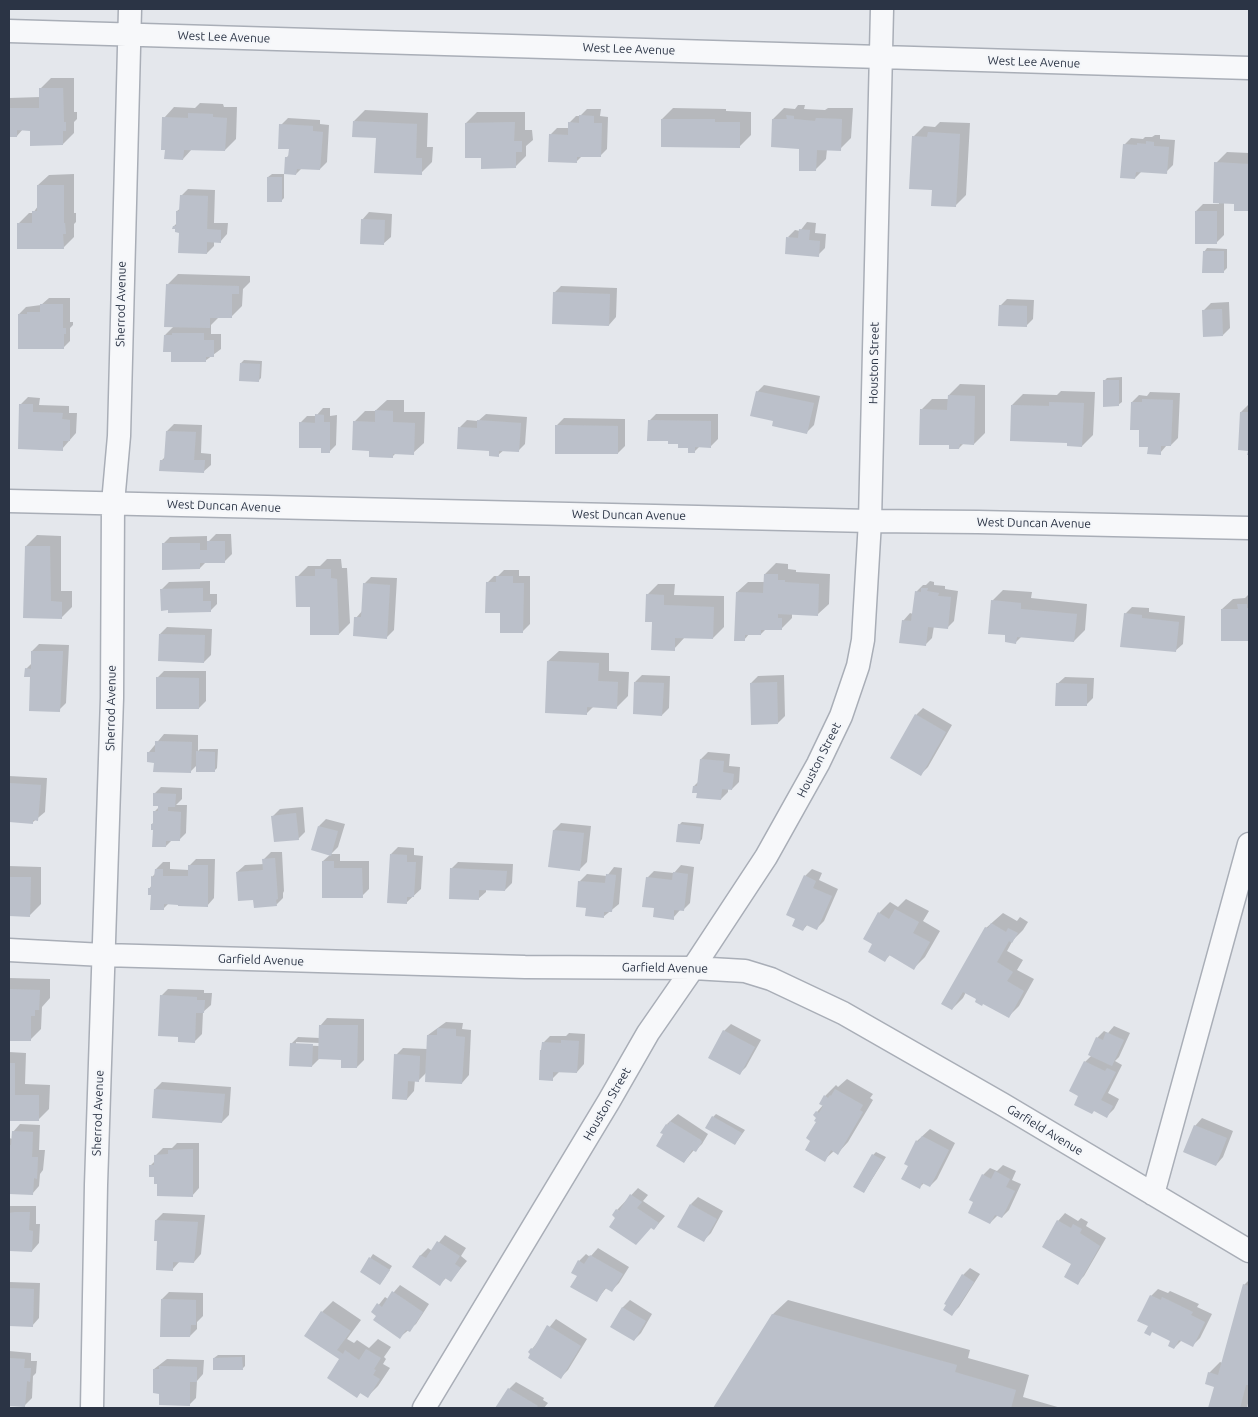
<!DOCTYPE html>
<html>
<head>
<meta charset="utf-8">
<style>
	body { margin:0 }
	#map { position:relative; width:1258px; height:1417px; overflow:hidden; background:#e4e7ec; font-family:Ubuntu,sans-serif }
	canvas { display:block }
	.frame { position:absolute; inset:0; border:10px solid #2b3445; pointer-events:none }
</style>
</head>
<body>
<div id="map">
<canvas width="1258" height="1417"></canvas>
<div class="frame"></div>
</div>
<script>
const context = document.querySelector('canvas').getContext('2d');
context.lineJoin = 'round';
function fill(path, color) { context.fillStyle = color; context.fill(path, 'evenodd'); }
const poly = rows => new Path2D(rows.map(r => 'M' + r).join(''));
function strokePath(path, color, width, dash) { context.strokeStyle = color; context.lineWidth = width; context.lineCap = dash ? 'butt' : 'round'; context.setLineDash(dash || []); context.stroke(path); }
function drawText(font, color, halo, rows, align = 'center') {
  context.font = font + ' Ubuntu,sans-serif'; context.lineWidth = 4; context.setLineDash([]); context.textBaseline = 'middle'; context.strokeStyle = halo; context.fillStyle = color; for (const [text, x, y, turn = 0] of rows) {
    context.save(); context.translate(x, y); context.rotate((+turn || 0) * Math.PI / 180); context.textAlign = isNaN(turn) ? turn : align; if (halo) context.strokeText(text, 0, 0); context.fillText(text, 0, 0); context.restore();
  }
}
fill(poly([
	[51,78,74,78,74,112,77,112,77,119,74,122,74,133,63,144,31,130,23,129,17,136,9,136,9,98,40,97,40,89],
	[200,103,223,104,224,107,237,107,236,139,225,150,192,149,183,159,164,118,174,107,195,108],
	[798,105,805,105,804,109,825,110,828,108,853,108,851,138,840,149,827,149,826,159,815,170,801,148,773,119,784,108,795,109],
	[673,108,726,109,726,111,751,112,751,135,740,146,662,119],
	[587,109,601,109,600,116,608,117,607,149,600,156,582,156,577,161,550,135,557,128,569,128,569,123,576,116,580,116],
	[365,110,428,113,427,147,433,147,432,162,421,173,377,137,354,121],
	[477,112,525,112,525,130,532,130,533,140,526,146,526,156,515,167,483,157,466,123],
	[288,118,320,120,320,124,329,125,327,162,320,169,302,168,296,174,286,158,290,154,290,148,281,125],
	[940,122,970,123,966,195,955,206,934,189,913,137,924,126,935,127],
	[1155,135,1160,135,1160,139,1175,140,1173,165,1166,172,1142,171,1135,178,1124,145,1131,138,1143,139,1145,137,1152,137],
	[1227,152,1249,153,1249,210,1235,210,1236,203,1224,202,1224,235,1217,242,1196,211,1203,204,1219,204,1216,163],
	[74,174,74,213,76,213,76,222,74,224,74,237,63,248,18,224,29,213,33,213,38,206,38,185,49,175],
	[272,174,284,174,284,198,281,201,268,177],
	[188,189,215,190,214,223,228,223,227,234,220,242,214,241,214,246,207,253,174,226,177,223,177,211,181,208,181,196],
	[369,212,392,214,391,237,383,244,362,220],
	[807,222,816,223,815,233,826,234,825,248,818,255,788,237,795,230,800,231],
	[1207,248,1227,249,1227,268,1223,272,1204,252],
	[178,274,250,276,250,282,243,289,242,306,231,317,219,317,211,325,211,334,221,334,221,349,205,361,172,351,165,335,174,326,167,285],
	[561,286,617,288,616,317,609,325,554,293],
	[49,298,70,298,70,322,73,322,73,325,70,328,70,341,63,348,19,314,26,307,41,305],
	[1007,299,1034,300,1033,319,1026,326,1000,306],
	[1229,302,1230,328,1223,335,1204,310,1211,303],
	[244,360,262,361,261,378,258,381,241,363],
	[1122,377,1122,402,1118,405,1104,381,1107,378],
	[960,384,985,385,985,433,974,444,964,443,959,448,950,444,921,410,932,399,949,399,949,395],
	[764,385,820,396,814,425,807,432,757,392],
	[1061,391,1095,392,1093,435,1082,446,1069,441,1012,405,1023,394,1057,395],
	[1150,392,1180,393,1178,438,1171,445,1167,445,1160,453,1149,446,1141,429,1132,402,1139,395,1147,396],
	[28,397,40,398,39,405,69,406,69,413,77,413,76,433,62,449,21,404],
	[387,400,404,400,404,412,425,412,424,443,413,453,396,453,392,457,370,450,354,422,365,411,375,411],
	[1249,404,1249,454,1241,412],
	[323,408,330,408,330,416,337,415,336,445,329,452,300,423,307,416,316,416],
	[486,414,527,417,525,444,518,451,504,450,498,455,460,427,467,420,478,421],
	[656,414,718,414,718,439,711,446,700,446,694,452,649,421],
	[564,418,625,419,625,446,618,453,557,425],
	[174,424,202,425,201,453,211,454,211,465,203,472,161,461,166,456,167,431],
	[216,534,231,534,232,554,224,562,206,562,200,568,163,544,170,537,207,536,207,543],
	[37,535,61,536,61,591,72,591,72,607,61,618,24,617,26,546],
	[327,559,341,559,342,568,347,568,350,623,339,634,311,606,297,577,308,566,320,566],
	[776,563,788,564,788,569,796,570,796,572,830,574,829,604,818,614,792,613,792,618,781,629,766,629,761,634,750,633,744,640,737,592,748,582,764,582,765,574],
	[504,570,519,570,519,576,530,576,530,624,523,631,502,612,487,583,494,576,498,576],
	[371,577,397,578,394,630,387,637,356,618,362,611,364,584],
	[210,581,210,594,217,594,217,604,210,611,162,589,169,582],
	[930,581,934,582,934,585,945,586,945,589,958,591,954,621,947,628,934,626,932,638,925,645,903,621,910,613,913,614,916,592,923,585,926,585],
	[658,584,675,584,674,595,724,596,724,627,713,638,685,637,674,649,653,621,647,595],
	[1003,590,1032,592,1031,598,1087,604,1085,630,1074,641,1022,636,1016,642,1007,634,992,601],
	[1249,594,1249,640,1222,640,1222,609,1233,599,1245,598],
	[1132,607,1149,608,1149,612,1185,616,1183,644,1175,651,1125,614],
	[167,627,212,629,211,655,204,662,160,634],
	[39,644,69,645,66,703,59,710,26,669,32,663,32,651],
	[559,651,609,653,609,671,629,672,628,696,617,707,594,706,587,713,548,661],
	[164,671,206,671,206,701,199,708,157,678],
	[642,675,670,676,669,708,662,715,635,682],
	[784,675,785,716,778,723,751,683,758,676],
	[1065,677,1094,678,1093,698,1086,705,1057,684],
	[923,708,952,725,928,767,921,774,916,715],
	[164,734,198,735,198,751,200,749,218,749,217,768,214,771,197,765,191,771,155,761,149,752],
	[708,752,730,754,729,766,740,767,739,782,732,789,728,788,728,792,721,799,698,792,694,786,699,781,701,759],
	[9,776,47,778,45,812,33,822,9,821],
	[161,787,182,788,182,799,176,805,187,805,186,833,179,840,172,840,166,846,152,824,154,822,155,811,161,805,154,794],
	[303,807,305,832,298,839,273,816,280,809],
	[326,819,345,824,338,847,331,854,340,854,340,861,369,861,369,889,362,896,323,861,331,854,319,826],
	[682,822,704,824,702,839,699,843,679,825],
	[561,823,591,826,587,862,580,869,550,866,554,830],
	[398,847,414,848,414,855,423,856,421,889,406,903,391,854],
	[271,852,282,852,284,891,283,893,283,898,276,905,254,899,237,872,245,865,264,864,264,859],
	[196,859,215,859,214,898,207,906,169,903,163,909,149,889,152,885,152,877,156,873,156,869,163,862,170,862,170,869,189,870,189,866],
	[458,862,513,864,512,883,505,890,486,889,486,892,478,899,451,869],
	[681,865,694,867,690,903,683,910,680,910,673,918,655,907,647,878,654,871,674,873],
	[9,866,41,867,41,904,30,915,9,915],
	[614,867,622,868,619,904,603,917,587,907,580,881,587,874,607,876],
	[812,869,822,873,819,880,838,889,824,921,817,928,808,924,803,930,805,876],
	[906,899,929,911,923,921,940,931,925,957,914,968,890,955,885,960,874,943,879,913,890,902,898,907],
	[1003,913,1017,921,1020,917,1028,922,1023,930,1013,940,1007,951,1023,960,1017,970,1034,979,1019,1006,1008,1017,966,992,963,998,952,1009,986,928],
	[9,978,50,979,50,998,42,1007,41,1029,30,1040,9,1039],
	[168,989,204,990,204,993,212,993,211,1005,203,1012,202,1034,195,1041,179,1036,161,996],
	[327,1018,364,1019,364,1060,357,1067,343,1058,319,1059,312,1066,291,1044,298,1037,320,1038,320,1026],
	[296,1042,319,1043,319,1046,296,1045],
	[446,1022,463,1023,462,1029,471,1030,469,1075,462,1083,426,1073,419,1080,415,1080,414,1091,407,1099,396,1055,403,1048,427,1049,428,1035],
	[731,1024,761,1040,746,1067,739,1074,724,1031],
	[1114,1026,1130,1033,1119,1057,1115,1061,1122,1065,1108,1093,1119,1099,1114,1109,1107,1116,1080,1096,1085,1062,1092,1055,1097,1038,1104,1031,1108,1033],
	[569,1033,585,1034,584,1064,577,1072,559,1072,552,1079,543,1043,550,1036,566,1036],
	[9,1052,26,1053,25,1084,50,1085,49,1109,38,1120,9,1119],
	[847,1079,873,1094,870,1098,873,1100,848,1142,838,1153,834,1151,824,1160,812,1140,817,1121,817,1112,823,1105,825,1096,836,1085,838,1087],
	[162,1082,231,1087,229,1115,222,1122,153,1117,155,1089],
	[678,1114,708,1134,702,1144,695,1151,694,1150,684,1162,667,1124],
	[716,1114,745,1130,735,1144,713,1117],
	[1202,1118,1233,1131,1223,1157,1216,1165,1195,1126],
	[20,1124,40,1125,39,1150,45,1150,43,1170,40,1174,39,1186,32,1194,9,1193,9,1138,13,1139,13,1132],
	[930,1129,955,1143,937,1179,930,1186,924,1183,920,1187,909,1166,906,1164,917,1141],
	[177,1143,199,1143,199,1188,192,1196,158,1183,150,1166,156,1160,156,1155,163,1148,172,1148],
	[876,1152,886,1157,864,1192,873,1155],
	[1003,1165,1016,1171,1012,1180,1021,1184,1009,1210,1002,1217,998,1215,990,1223,983,1175,990,1168,997,1171],
	[638,1188,648,1195,643,1201,665,1216,654,1229,617,1210],
	[698,1197,723,1211,711,1233,704,1240,691,1204],
	[9,1206,36,1206,36,1224,40,1224,39,1243,32,1251,9,1250],
	[163,1213,205,1215,201,1254,194,1262,180,1261,172,1270,159,1240,156,1220],
	[1065,1213,1078,1221,1081,1218,1088,1222,1086,1226,1106,1238,1084,1276,1077,1283,1073,1263,1043,1246,1058,1221],
	[445,1235,466,1248,461,1256,467,1261,451,1280,447,1277,440,1284,413,1267,421,1255,428,1248,432,1251],
	[598,1248,629,1267,619,1283,612,1290,607,1287,596,1301,579,1276,579,1261,586,1254,590,1257],
	[373,1254,392,1266,383,1280,361,1272],
	[970,1268,980,1274,959,1307,952,1314,948,1304,963,1275],
	[1249,1280,1249,1399,1247,1408,1209,1408,1216,1386,1209,1373,1220,1362,1223,1363,1244,1285],
	[9,1282,40,1283,39,1318,32,1326,9,1325],
	[400,1285,429,1304,416,1324,400,1337,373,1312,385,1297,388,1299],
	[1158,1289,1168,1293,1170,1291,1199,1304,1197,1307,1212,1314,1200,1338,1193,1345,1182,1340,1174,1348,1172,1341,1153,1331,1149,1325,1151,1296],
	[169,1292,203,1293,203,1316,197,1322,197,1329,190,1336,162,1299],
	[630,1300,652,1314,641,1333,634,1340,612,1326,623,1307],
	[788,1300,970,1350,968,1358,1029,1375,1023,1397,1061,1408,715,1408,773,1314],
	[333,1301,361,1320,347,1339,354,1343,357,1340,369,1348,378,1339,391,1347,384,1357,386,1359,383,1364,390,1368,378,1386,367,1397,361,1392,357,1397,341,1359,306,1336,322,1312],
	[556,1319,587,1339,568,1370,561,1377,532,1349],
	[9,1351,31,1353,31,1361,37,1361,36,1373,33,1376,32,1398,25,1405,9,1404],
	[218,1355,245,1355,245,1366,242,1369,214,1358],
	[167,1359,204,1360,203,1374,197,1381,196,1398,189,1405,160,1392,154,1369],
	[516,1382,544,1398,543,1400,548,1403,544,1408,497,1408,509,1389]
]), '#0003');
fill(poly([
	[39,88,63,88,64,122,66,122,66,131,63,131,63,145,30,146,30,131,17,130,17,137,9,137,9,108,39,108],
	[188,113,213,114,213,117,227,118,225,151,184,150,183,160,164,159,165,150,161,150,162,117,188,118],
	[579,115,594,116,594,123,602,123,601,157,577,157,577,163,548,162,549,134,568,135,568,122,579,123],
	[786,115,794,116,794,119,815,121,816,118,842,119,841,151,817,150,816,171,799,171,799,149,771,147,772,119,787,119],
	[661,119,715,119,715,122,740,122,740,148,661,147],
	[353,121,417,124,416,158,422,158,422,175,374,173,376,138,352,137],
	[515,122,514,141,522,141,522,152,516,152,516,168,481,169,481,158,465,158,465,123],
	[279,124,313,126,313,131,323,132,320,170,297,169,296,175,284,174,285,157,288,157,289,149,278,149],
	[928,132,960,134,956,207,931,206,932,190,909,189,912,136,927,137],
	[1146,141,1154,142,1154,146,1169,147,1167,174,1136,172,1135,179,1120,178,1123,144,1137,145,1137,143,1146,144],
	[1214,162,1249,164,1249,211,1234,211,1234,204,1213,203],
	[267,177,282,177,282,202,267,202],
	[37,185,64,185,64,223,65,223,66,234,63,234,64,249,17,249,17,223,32,223,32,211,37,211],
	[180,195,208,196,207,229,221,230,221,243,207,242,207,254,178,253,179,233,175,232,175,229,172,229,173,226,176,226,176,211,179,211],
	[1195,211,1217,211,1217,244,1195,244],
	[361,219,385,220,384,245,360,244],
	[799,229,810,230,809,240,820,241,819,257,785,254,786,237,798,238],
	[1203,251,1224,251,1224,273,1202,273],
	[166,284,239,286,239,294,232,294,232,318,210,318,210,328,164,327],
	[553,292,610,294,609,326,552,324],
	[40,304,63,304,63,328,66,328,66,334,64,334,64,349,18,349,18,314,27,314,27,312,40,312],
	[999,305,1027,306,1027,327,998,326],
	[1222,309,1223,336,1203,337,1202,310],
	[172,333,204,333,204,340,214,340,214,357,206,357,206,362,171,362,171,352,163,352,164,335,172,335],
	[240,363,260,364,259,382,239,381],
	[1103,380,1119,380,1119,406,1103,407],
	[756,391,814,403,807,434,772,426,773,421,750,416],
	[948,395,975,396,974,445,960,444,959,449,949,449,949,445,919,445,920,409,947,410],
	[1142,399,1173,400,1171,446,1161,446,1161,455,1147,454,1148,447,1139,447,1139,430,1130,430,1131,402,1142,402],
	[1049,402,1084,403,1082,447,1067,446,1067,443,1010,441,1011,405,1049,406],
	[19,404,33,404,33,412,63,413,62,419,70,420,70,441,63,441,63,451,18,449],
	[375,410,393,411,393,422,415,423,414,455,393,454,393,458,369,457,369,451,352,450,353,421,375,422],
	[1240,412,1249,412,1249,455,1247,455,1248,451,1238,450],
	[315,414,324,415,324,422,330,422,330,453,321,453,321,448,299,448,299,422,315,423],
	[477,420,521,423,519,452,499,451,499,457,489,456,489,451,457,449,458,427,477,428],
	[648,420,711,421,711,448,695,447,695,453,688,453,688,448,678,448,678,444,668,444,668,441,647,441],
	[555,425,618,426,618,454,555,454],
	[166,431,196,432,194,460,205,460,204,473,159,471,160,460,164,460],
	[207,541,225,541,225,563,200,563,200,569,162,570,162,543,200,543,200,550,207,550],
	[25,546,50,546,51,601,62,602,62,619,23,618],
	[315,569,331,569,331,578,337,579,339,635,310,635,310,607,296,607,295,576,315,576],
	[764,574,778,574,778,580,785,580,785,582,819,584,818,616,778,614,778,618,782,618,782,630,761,630,761,635,745,635,745,641,734,641,736,592,763,593],
	[496,576,513,576,513,583,524,583,523,633,500,633,500,613,485,613,486,582,496,582],
	[363,583,390,585,387,639,353,636,354,617,361,617],
	[203,588,203,601,211,601,211,612,168,613,168,610,161,611,160,589],
	[921,588,928,588,927,591,939,593,938,596,951,597,948,629,928,627,926,646,899,643,902,620,911,621,915,591,921,592],
	[646,594,664,595,664,605,714,607,713,639,675,638,675,651,651,650,652,622,645,622],
	[991,600,1021,603,1021,609,1077,614,1074,642,1017,637,1016,644,1005,642,1005,635,988,634],
	[1237,604,1247,604,1247,608,1249,608,1249,641,1221,641,1221,609,1238,609],
	[1124,613,1142,615,1142,618,1179,622,1176,652,1120,647],
	[159,634,205,635,204,663,158,661],
	[31,651,63,651,60,712,29,711,30,677,24,677,25,668,31,669],
	[547,661,599,663,598,681,618,682,617,709,587,707,587,715,545,713],
	[156,677,199,678,199,709,156,709],
	[634,682,664,683,662,716,633,714],
	[777,682,778,724,751,725,750,683],
	[1056,683,1087,684,1087,706,1055,706],
	[915,714,946,732,921,776,890,758],
	[155,741,192,742,191,773,153,772,154,763,147,762,147,752,155,752],
	[196,751,215,752,215,772,196,772],
	[700,759,724,761,723,772,734,774,732,790,722,789,721,800,696,798,697,793,692,793,693,786,697,786],
	[9,783,41,785,38,821,33,820,33,824,9,822],
	[153,793,176,794,175,807,168,807,168,811,181,812,180,841,166,841,166,847,152,847,153,830,151,830,151,824,153,824,153,811,158,811,158,806,153,806],
	[296,813,299,840,274,842,271,816],
	[678,824,701,827,700,844,676,842],
	[318,826,338,831,331,856,311,850],
	[553,830,584,833,580,871,548,867],
	[390,854,407,855,407,862,416,862,414,897,407,897,407,904,387,903],
	[275,858,278,899,276,900,277,906,254,908,253,900,238,901,236,872,263,870,262,859],
	[322,861,334,861,334,868,362,868,363,898,322,898],
	[188,865,208,865,208,907,178,906,178,905,164,904,164,910,150,910,151,895,148,895,148,888,151,888,151,876,154,877,155,869,163,869,163,876,188,876],
	[450,868,507,871,505,891,479,890,479,900,449,899],
	[673,872,688,874,684,911,674,910,674,920,653,917,654,908,642,907,646,877,672,880],
	[606,874,616,875,612,912,604,912,604,918,585,916,586,908,576,907,578,881,605,883],
	[804,875,816,881,813,888,832,896,817,930,806,925,803,931,792,926,795,919,786,915],
	[9,877,31,877,30,917,9,916],
	[895,909,919,922,913,933,930,942,914,970,889,955,885,962,868,952,872,944,863,939,878,912,889,919],
	[991,923,1006,932,1008,928,1018,933,1012,943,1009,941,997,962,1013,972,1007,981,1024,991,1009,1018,983,1004,982,1006,975,1002,976,999,963,992,952,1010,941,1004,985,927,988,928],
	[9,989,40,990,39,1010,35,1010,35,1016,31,1016,31,1041,9,1041],
	[160,995,197,997,197,1000,205,1000,204,1013,196,1013,195,1043,178,1042,178,1037,158,1036],
	[319,1025,358,1025,357,1068,341,1068,341,1060,318,1059],
	[437,1028,456,1029,456,1036,465,1037,462,1084,425,1082,427,1035,437,1035],
	[723,1030,755,1047,740,1075,708,1058],
	[1106,1032,1124,1040,1112,1066,1088,1055,1096,1037,1103,1040],
	[561,1040,579,1041,577,1073,553,1072,553,1081,539,1080,540,1050,541,1050,542,1042,561,1043],
	[290,1043,313,1044,312,1067,289,1066],
	[394,1054,420,1056,419,1082,408,1081,407,1100,392,1099],
	[1084,1061,1105,1071,1107,1068,1116,1072,1101,1100,1113,1106,1107,1118,1094,1111,1092,1114,1074,1105,1078,1096,1069,1091],
	[9,1063,15,1063,15,1095,39,1095,39,1121,9,1121],
	[154,1089,225,1094,222,1123,152,1118],
	[835,1089,863,1105,860,1110,863,1112,838,1155,831,1150,825,1162,805,1150,810,1141,806,1138,816,1122,814,1121,816,1118,813,1115,816,1111,819,1113,823,1106,819,1104,824,1095,828,1098,830,1095,831,1096],
	[712,1116,742,1133,735,1145,705,1128],
	[670,1121,701,1140,702,1142,696,1152,692,1150,684,1163,656,1146,663,1134,660,1133,666,1124,668,1125],
	[1194,1125,1227,1138,1216,1166,1183,1152],
	[12,1131,33,1132,32,1157,38,1157,37,1179,34,1178,33,1195,9,1194,9,1145,11,1145],
	[922,1136,949,1150,930,1187,922,1183,920,1189,901,1179,908,1166,904,1164,916,1140,918,1142],
	[193,1149,193,1197,157,1196,157,1184,154,1184,154,1177,149,1177,149,1165,154,1165,154,1155,168,1154,168,1150],
	[872,1154,883,1160,864,1193,853,1187],
	[995,1171,1010,1179,1006,1187,1015,1191,1002,1218,995,1215,990,1224,968,1213,973,1202,969,1200,982,1174,991,1179],
	[630,1194,642,1202,637,1208,659,1223,654,1230,651,1228,636,1245,609,1227,615,1218,612,1215,616,1209,619,1211],
	[690,1204,717,1219,704,1242,677,1227],
	[15,1212,30,1212,29,1230,33,1231,32,1252,9,1251,9,1213],
	[155,1220,198,1222,194,1263,173,1262,173,1271,156,1270,157,1241,154,1241],
	[1057,1220,1071,1228,1073,1224,1082,1229,1080,1233,1100,1246,1078,1285,1064,1277,1071,1264,1042,1247],
	[437,1241,460,1256,455,1264,461,1268,451,1282,445,1278,440,1286,412,1267,420,1255,426,1258],
	[590,1255,623,1274,612,1292,605,1288,597,1302,570,1287,577,1276,571,1273,578,1260,584,1264],
	[369,1257,390,1270,380,1285,360,1272],
	[962,1274,974,1282,952,1316,943,1310,946,1305,944,1304],
	[1243,1284,1249,1286,1249,1385,1246,1385,1240,1408,1208,1408,1214,1387,1205,1384,1208,1372,1218,1375],
	[9,1288,34,1289,33,1327,9,1326],
	[392,1291,423,1312,410,1332,406,1330,400,1339,373,1320,376,1316,371,1312,377,1303,382,1307],
	[1150,1295,1161,1300,1162,1297,1193,1312,1191,1315,1205,1322,1193,1347,1179,1340,1174,1349,1168,1346,1170,1341,1152,1332,1150,1336,1144,1333,1148,1326,1137,1321],
	[161,1299,196,1300,196,1325,191,1325,190,1337,160,1337],
	[622,1307,646,1321,634,1341,610,1327],
	[321,1311,351,1331,337,1350,343,1354,345,1350,359,1360,366,1349,381,1358,374,1369,376,1370,373,1375,380,1379,368,1398,360,1393,357,1398,327,1378,339,1359,304,1336],
	[772,1314,957,1365,955,1372,1016,1390,1011,1408,713,1408],
	[547,1325,581,1346,561,1379,528,1358,530,1354,528,1352,531,1348,533,1349],
	[242,1357,243,1370,213,1370,213,1358],
	[9,1358,25,1359,24,1368,31,1368,30,1382,27,1381,25,1407,9,1406],
	[159,1366,197,1367,197,1382,190,1382,190,1406,159,1405,159,1394,153,1393,153,1369,159,1369],
	[508,1388,538,1406,537,1407,538,1408,495,1408]
]), '#bbc0ca');
const minor = poly([
	[9,31,1249,68],
	[9,501,870,521,978,522,1249,528],
	[9,950,103,955,284,960,525,967,693,968,745,971,771,979,843,1013,1002,1104,1249,1251],
	[1153,1194,1249,844],
	[92,1408,96,1185,112,698,113,503,119,436,130,9],
	[424,1408,609,1101,648,1033,693,968,766,857,818,764,841,716,858,666,863,640,870,521,882,9]
]);
strokePath(minor, '#a9aeb7', 25);
strokePath(minor, '#f7f8fa', 22);
drawText('12px', '#2b3445', '#f4f6f9', [
	["West Lee Avenue",224,37,2],
	["West Lee Avenue",629,49,2],
	["West Lee Avenue",1034,62,2],
	["Sherrod Avenue",121,304,-89],
	["Houston Street",874,363,-89],
	["West Duncan Avenue",224,506,2],
	["West Duncan Avenue",629,515,1],
	["West Duncan Avenue",1034,523,1],
	["Sherrod Avenue",111,708,-89],
	["Houston Street",819,760,-63],
	["Garfield Avenue",261,960,2],
	["Garfield Avenue",665,968,1],
	["Houston Street",607,1104,-60],
	["Sherrod Avenue",98,1113,-88],
	["Garfield Avenue",1045,1130,31]
]);
</script>
</body>
</html>
